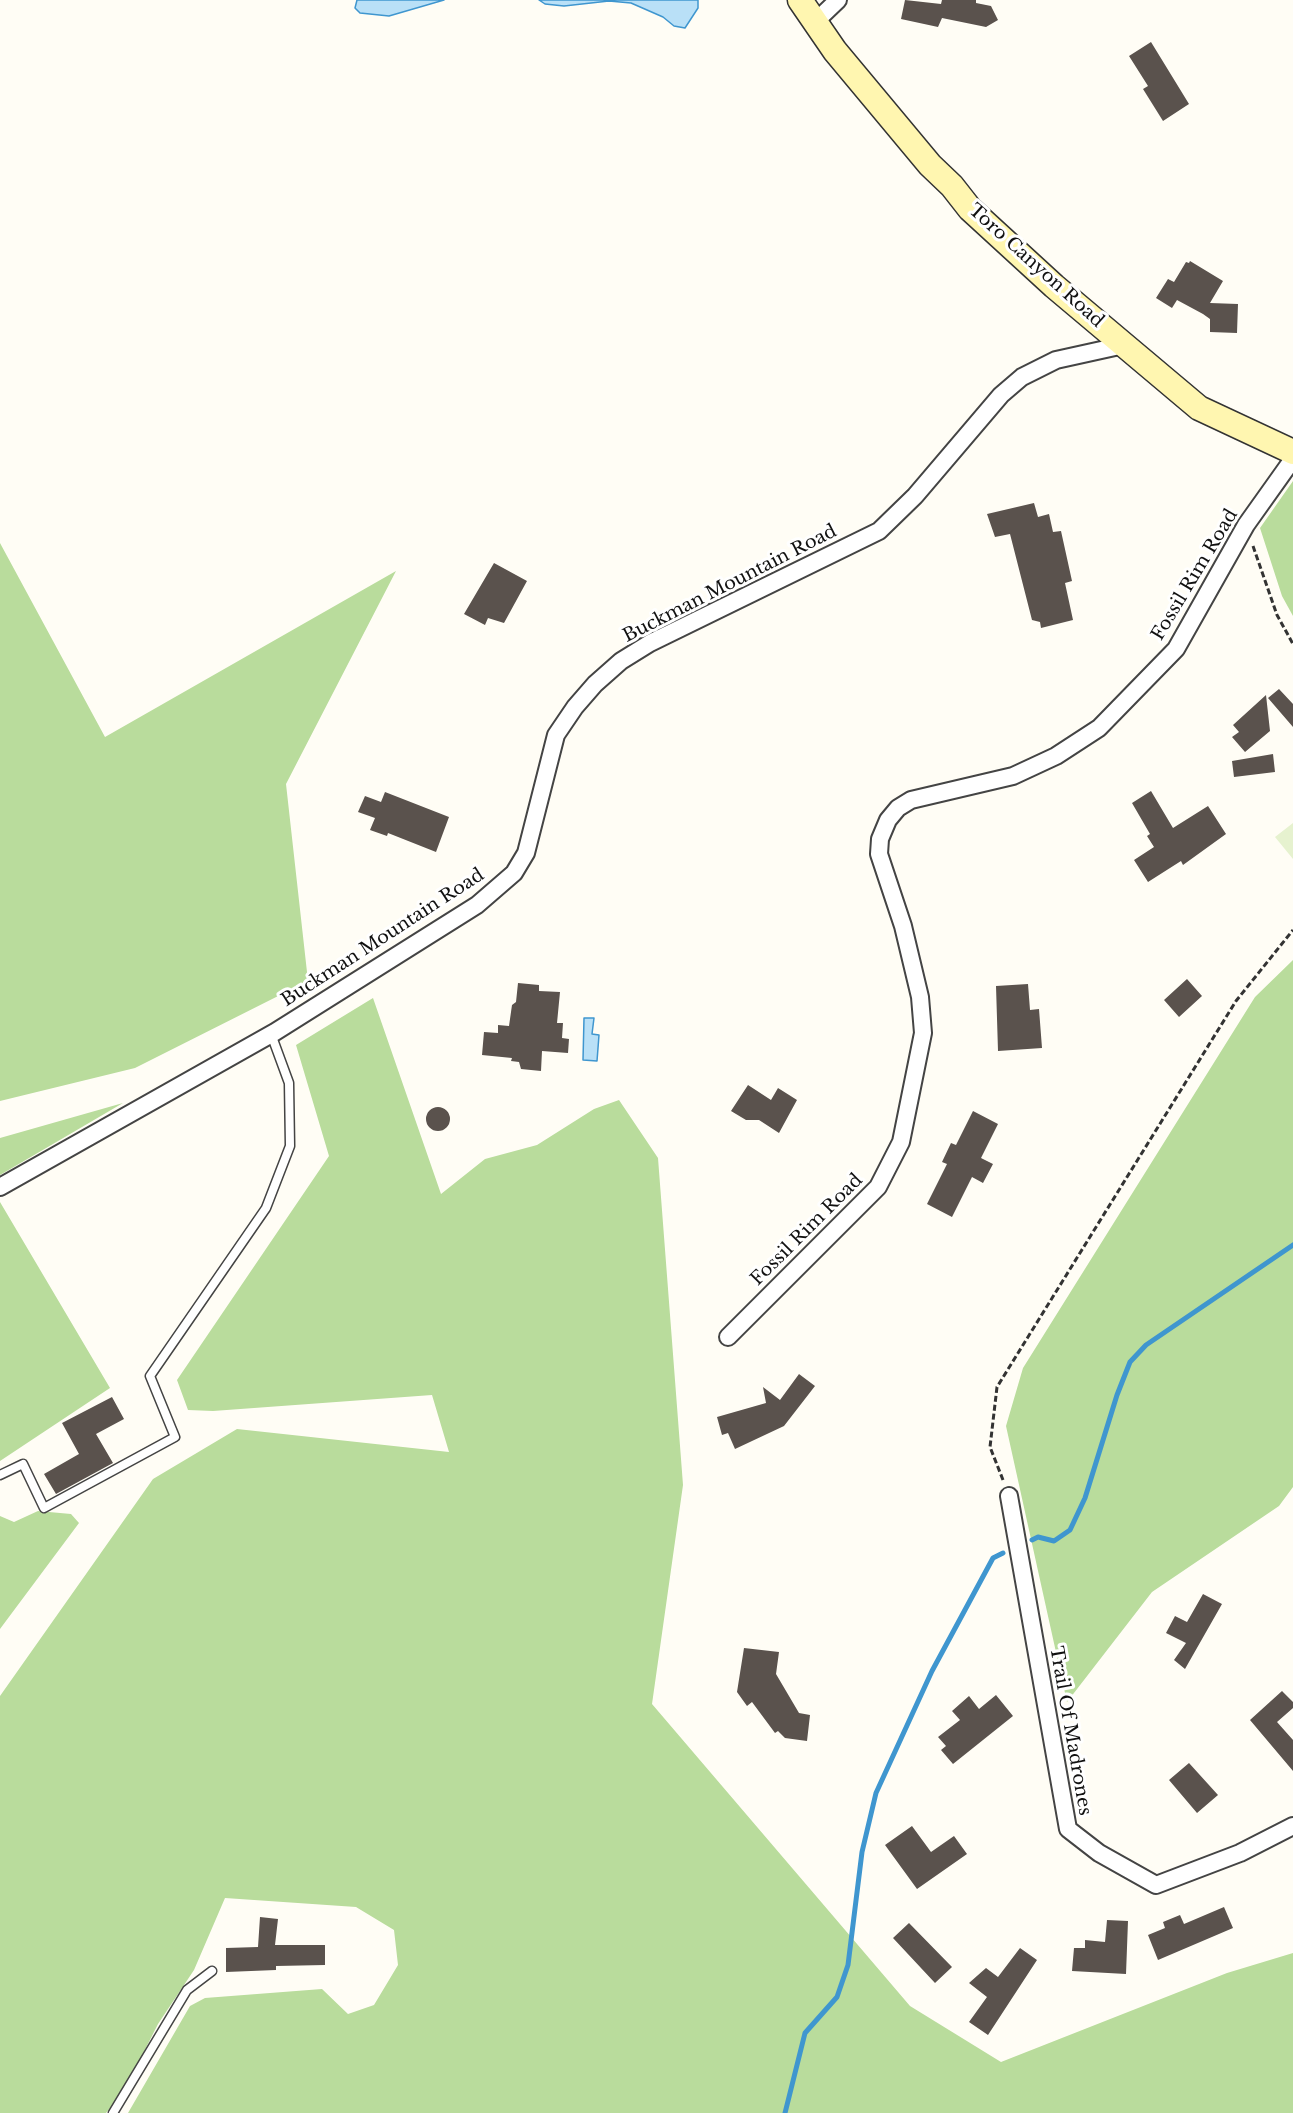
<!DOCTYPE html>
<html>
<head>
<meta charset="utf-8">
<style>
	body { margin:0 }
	canvas { display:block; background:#fffdf5 }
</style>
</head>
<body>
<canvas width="1293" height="2113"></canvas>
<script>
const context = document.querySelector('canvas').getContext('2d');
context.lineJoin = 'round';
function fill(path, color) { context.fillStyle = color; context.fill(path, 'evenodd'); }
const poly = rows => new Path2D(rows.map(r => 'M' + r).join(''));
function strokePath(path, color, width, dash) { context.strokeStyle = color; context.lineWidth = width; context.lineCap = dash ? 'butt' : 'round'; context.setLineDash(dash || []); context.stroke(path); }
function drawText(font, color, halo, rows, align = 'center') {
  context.font = font + ' "Libre Baskerville",serif'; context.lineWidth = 6; context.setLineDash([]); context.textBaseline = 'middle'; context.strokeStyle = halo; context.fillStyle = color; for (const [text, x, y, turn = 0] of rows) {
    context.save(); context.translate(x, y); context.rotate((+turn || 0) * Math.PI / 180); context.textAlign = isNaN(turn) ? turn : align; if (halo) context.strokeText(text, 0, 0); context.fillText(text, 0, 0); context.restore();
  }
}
fill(poly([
	[1293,481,1293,616,1282,596,1260,528],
	[0,543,105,737,396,571,286,784,308,981,135,1068,0,1101],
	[1293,960,1293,1487,1279,1506,1152,1592,1067,1702,1006,1426,1023,1368,1255,997],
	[373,998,441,1194,485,1159,537,1145,594,1109,619,1100,658,1158,683,1485,652,1704,910,2006,1001,2062,1227,1973,1293,1953,1293,2113,128,2113,190,2006,205,1998,322,1989,348,2014,374,2005,398,1965,394,1930,356,1907,225,1898,194,1970,158,2024,124,2091,106,2113,0,2113,0,1696,153,1479,237,1429,449,1452,432,1395,213,1411,188,1410,177,1380,329,1156,296,1045],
	[123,1103,0,1175,0,1138],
	[0,1202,110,1388,0,1461],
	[38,1511,71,1514,79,1523,0,1629,0,1516,14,1522]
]), '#b9dc9c');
fill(poly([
	[1293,823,1293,859,1275,837]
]), '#e6f2cf');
const water = poly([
	[357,0,444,0,389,16,360,13,355,8,357,0],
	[539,0,698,0,698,8,685,28,674,26,663,17,631,3,609,1,564,6,545,4,539,0],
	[584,1018,594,1018,592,1034,599,1035,597,1061,583,1060,584,1018]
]);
fill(water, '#b9e0f7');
strokePath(water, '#3f96cf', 1.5);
strokePath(poly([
	[1032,1540,1038,1537,1054,1541,1070,1530,1085,1498,1117,1395,1130,1362,1146,1345,1293,1245],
	[785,2113,805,2033,837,1997,848,1965,862,1852,876,1793,932,1671,993,1558,1003,1553]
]), '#3f96cf', 5);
fill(poly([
	[905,0,941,4,942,0,976,0,976,3,991,6,998,20,986,27,942,18,938,27,901,19],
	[1151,42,1189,104,1163,121,1143,89,1148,86,1129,56],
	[1190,261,1223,281,1210,303,1238,304,1237,333,1210,332,1210,319,1203,314,1177,300,1172,308,1156,298,1168,279,1174,282,1186,262,1189,263],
	[1034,503,1038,517,1049,514,1053,532,1061,531,1072,581,1065,583,1073,620,1041,628,1040,622,1032,620,1010,534,995,537,987,514],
	[494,563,527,581,504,623,488,618,485,625,464,614],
	[1279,689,1293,704,1293,727,1268,698],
	[1266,695,1270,731,1245,752,1232,737,1239,732,1233,725],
	[1273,754,1275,772,1234,777,1232,761],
	[1151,791,1173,828,1208,806,1226,834,1183,865,1181,861,1148,882,1134,860,1154,847,1147,836,1150,834,1132,803],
	[385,792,449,817,436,852,388,833,387,836,370,830,375,818,358,812,365,796,381,802],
	[1187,979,1202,996,1179,1017,1164,1000],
	[518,983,539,985,539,991,560,992,557,1023,563,1023,562,1038,569,1039,568,1053,542,1051,541,1071,521,1069,519,1062,511,1061,512,1058,482,1055,484,1032,498,1033,498,1025,509,1026,512,1005,516,1002],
	[1028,984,1030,1010,1039,1009,1042,1048,998,1051,996,986],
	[748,1085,771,1100,778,1088,797,1100,779,1133,759,1120,746,1120,731,1111],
	'426 1119a12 12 0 1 1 24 0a12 12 0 1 1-24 0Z',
	[973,1111,998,1124,981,1158,993,1164,983,1183,972,1177,952,1217,927,1204,947,1164,942,1162,951,1143,956,1145],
	[799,1374,815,1386,784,1426,735,1449,728,1433,722,1435,717,1417,766,1403,763,1387,780,1400],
	[112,1397,124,1419,96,1434,113,1463,56,1494,44,1474,79,1454,62,1423],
	[1203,1594,1222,1604,1185,1669,1174,1660,1186,1643,1166,1633,1175,1616,1187,1622],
	[744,1648,779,1652,776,1674,799,1713,810,1715,807,1741,785,1738,778,1731,775,1733,752,1702,747,1706,737,1692],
	[1282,1691,1293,1702,1293,1708,1277,1722,1293,1740,1293,1771,1250,1720],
	[996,1695,1013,1716,953,1764,941,1750,946,1746,938,1737,960,1720,952,1711,969,1696,979,1709],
	[1189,1763,1218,1795,1197,1813,1169,1780],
	[912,1826,931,1852,954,1836,967,1854,917,1889,885,1845],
	[1224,1907,1233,1928,1158,1960,1148,1935,1165,1928,1163,1922,1180,1915,1184,1924],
	[260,1917,278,1919,275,1945,325,1945,325,1965,276,1966,276,1970,226,1972,226,1948,258,1947],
	[1107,1920,1128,1921,1126,1974,1072,1971,1074,1948,1085,1948,1085,1940,1105,1942],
	[909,1923,952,1967,935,1983,893,1938],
	[1020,1948,1037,1960,988,2035,969,2022,987,1997,969,1983,986,1968,998,1977]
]), '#5a524d');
const lane = poly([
	[0,1475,23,1464,44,1508,175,1437,150,1376,266,1208,290,1146,289,1083,271,1034],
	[113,2113,187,1990,212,1971]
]);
const street = poly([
	[815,22,838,0],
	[0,1187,275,1032,477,905,514,873,526,853,556,735,575,707,595,684,621,661,650,643,879,531,915,496,1001,395,1022,377,1056,360,1124,345],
	[728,1337,878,1187,901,1142,923,1033,920,997,903,926,879,854,880,839,888,820,898,808,911,800,1013,776,1056,756,1099,728,1176,649,1246,525,1293,459],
	[1009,1496,1068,1829,1099,1853,1156,1885,1240,1853,1293,1826]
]);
const secondary = poly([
	[800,0,835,51,930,165,952,186,970,209,1054,286,1199,408,1293,452]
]);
strokePath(lane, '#444', 11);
strokePath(street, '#444', 20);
strokePath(secondary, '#333', 27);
strokePath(poly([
	[1253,546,1277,615,1293,644],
	[1003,1480,990,1447,997,1387,1236,1001,1293,930]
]), '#333', 3, [6, 3]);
strokePath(lane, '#fff', 8);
strokePath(street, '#fff', 16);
strokePath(secondary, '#fff6b0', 24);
drawText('18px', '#111', '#fff', [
	["Toro Canyon Road",1036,266,42],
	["Fossil Rim Road",1195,575,-59],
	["Buckman Mountain Road",730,584,-27],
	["Buckman Mountain Road",383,938,-33],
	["Fossil Rim Road",807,1230,-45],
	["Trail Of Madrones",1070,1731,80]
]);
</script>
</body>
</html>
